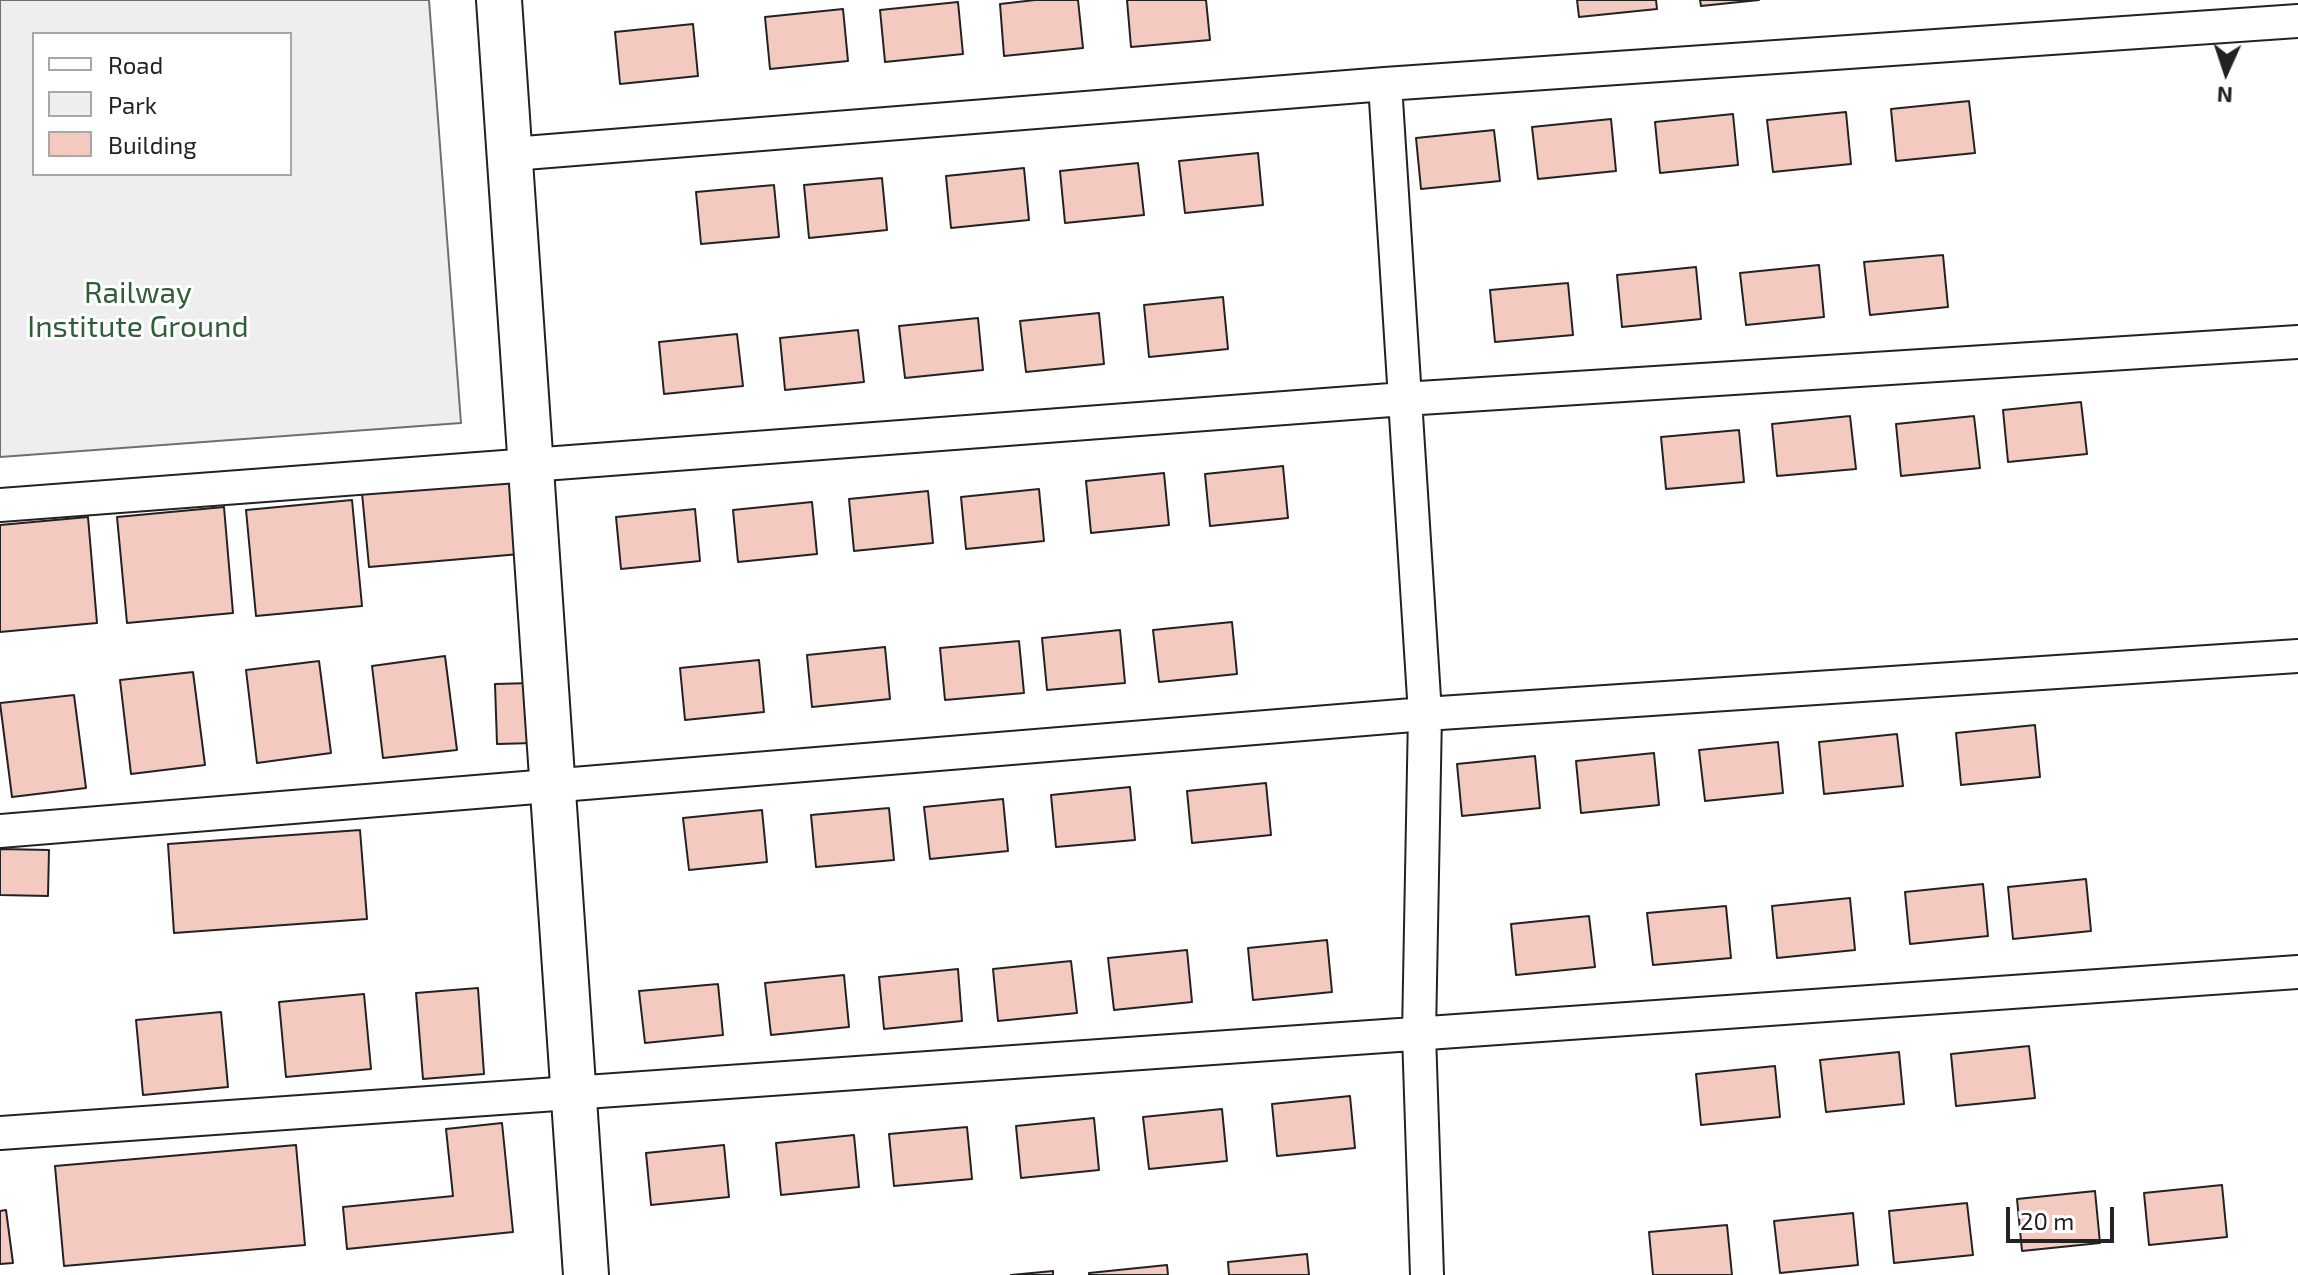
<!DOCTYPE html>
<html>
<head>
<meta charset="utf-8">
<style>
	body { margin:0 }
	#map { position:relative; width:2298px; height:1275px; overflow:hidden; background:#fff; font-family:"Exo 2",sans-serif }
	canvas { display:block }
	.legend { position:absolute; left:32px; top:32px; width:260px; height:144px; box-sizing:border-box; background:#fff; border:2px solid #a7a7a7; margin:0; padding:10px 14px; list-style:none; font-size:24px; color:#222 }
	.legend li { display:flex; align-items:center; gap:16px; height:40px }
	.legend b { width:40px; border:2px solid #a7a7a7 }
	.north { position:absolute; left:2186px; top:32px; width:80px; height:80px; -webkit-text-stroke:6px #fff; paint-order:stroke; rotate:183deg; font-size:22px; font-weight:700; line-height:32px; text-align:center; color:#222 }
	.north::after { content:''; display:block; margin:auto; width:28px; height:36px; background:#222; clip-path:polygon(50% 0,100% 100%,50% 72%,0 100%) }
	.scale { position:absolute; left:2006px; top:1207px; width:108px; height:36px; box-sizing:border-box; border:4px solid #222; border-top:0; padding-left:10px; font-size:24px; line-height:28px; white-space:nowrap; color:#222; -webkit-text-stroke:6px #fff; paint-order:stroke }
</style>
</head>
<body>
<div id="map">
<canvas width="2298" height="1275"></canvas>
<ul class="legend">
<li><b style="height:10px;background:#fff"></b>Road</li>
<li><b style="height:22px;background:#eee"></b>Park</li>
<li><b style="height:22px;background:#f3c9c0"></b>Building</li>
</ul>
<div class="north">N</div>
<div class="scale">20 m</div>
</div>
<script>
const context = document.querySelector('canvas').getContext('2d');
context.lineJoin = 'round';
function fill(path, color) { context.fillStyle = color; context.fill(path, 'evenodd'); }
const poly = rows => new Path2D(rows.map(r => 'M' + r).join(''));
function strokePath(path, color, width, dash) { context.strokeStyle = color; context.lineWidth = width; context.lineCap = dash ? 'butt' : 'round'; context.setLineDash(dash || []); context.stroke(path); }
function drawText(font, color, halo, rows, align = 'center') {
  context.font = font + ' "Exo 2",sans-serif'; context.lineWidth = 6; context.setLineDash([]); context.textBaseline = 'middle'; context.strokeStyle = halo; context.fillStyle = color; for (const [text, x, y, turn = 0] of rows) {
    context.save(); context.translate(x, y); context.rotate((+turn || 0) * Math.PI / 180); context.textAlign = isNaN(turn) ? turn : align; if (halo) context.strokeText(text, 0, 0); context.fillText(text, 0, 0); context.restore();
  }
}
const green = poly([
	[0,0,429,0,461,423,0,457,0,0],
	[34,34,290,34,290,174,34,174,34,34]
]);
fill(green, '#eee');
strokePath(green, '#6f6f6f', 2);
const building = poly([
	[1035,0,1078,0,1083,48,1004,56,1000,4,1035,0],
	[1127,0,1206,0,1210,40,1131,47,1127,0],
	[1577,0,1656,0,1657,9,1579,17,1577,0],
	[1700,0,1759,0,1701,6,1700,0],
	[958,2,963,54,885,62,880,10,958,2],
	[843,9,848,61,770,69,765,17,843,9],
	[693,24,698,76,620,84,615,32,693,24],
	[1969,101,1975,153,1896,161,1891,109,1969,101],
	[1846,112,1851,164,1773,172,1767,120,1846,112],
	[1733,114,1738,165,1660,173,1655,122,1733,114],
	[1611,119,1616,171,1538,179,1532,127,1611,119],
	[1494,130,1500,181,1421,189,1416,138,1494,130],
	[1258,153,1263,205,1185,213,1179,161,1258,153],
	[1138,163,1144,215,1065,223,1060,171,1138,163],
	[1024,168,1029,220,951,228,946,176,1024,168],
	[882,178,887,230,809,238,804,185,882,178],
	[774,185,779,237,701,244,696,192,774,185],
	[1943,255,1948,307,1870,315,1864,262,1943,255],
	[1819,265,1824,317,1746,325,1740,273,1819,265],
	[1696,267,1701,319,1622,327,1617,275,1696,267],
	[1568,283,1573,335,1495,342,1490,290,1568,283],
	[1223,297,1228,349,1149,357,1144,305,1223,297],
	[1099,313,1104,364,1026,372,1020,321,1099,313],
	[978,318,983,370,905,378,899,326,978,318],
	[858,330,864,382,785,390,780,338,858,330],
	[737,334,743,386,664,394,659,342,737,334],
	[2081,402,2087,454,2008,462,2003,410,2081,402],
	[1850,416,1856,469,1777,476,1772,424,1850,416],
	[1974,416,1980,468,1901,476,1896,424,1974,416],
	[1739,430,1744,482,1666,489,1661,437,1739,430],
	[1283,466,1288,518,1210,526,1205,474,1283,466],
	[1164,473,1169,525,1091,533,1086,481,1164,473],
	[513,480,520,554,369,567,362,493,513,480],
	[1039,489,1044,541,966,549,961,497,1039,489],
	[928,491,933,543,854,551,849,499,928,491],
	[352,500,362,606,256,616,246,510,352,500],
	[812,502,817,554,738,562,733,510,812,502],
	[224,507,233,613,127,623,117,517,224,507],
	[695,509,700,561,621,569,616,517,695,509],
	[88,517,97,623,0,632,0,525,88,517],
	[1232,622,1237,674,1159,682,1153,630,1232,622],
	[1120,630,1125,683,1047,690,1042,638,1120,630],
	[1019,641,1024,693,945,700,940,648,1019,641],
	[885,647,890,699,812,707,807,655,885,647],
	[445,656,457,750,383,758,372,666,445,656],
	[759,660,764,712,685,720,680,668,759,660],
	[319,661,331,753,257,763,246,670,319,661],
	[193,672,205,765,131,774,120,680,193,672],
	[532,683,534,743,497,744,495,684,532,683],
	[74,695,86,788,12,797,0,703,74,695],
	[2035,725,2040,777,1961,785,1956,733,2035,725],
	[1897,734,1903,786,1824,794,1819,742,1897,734],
	[1778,742,1783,793,1705,801,1699,750,1778,742],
	[1654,753,1659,805,1581,813,1576,761,1654,753],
	[1535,756,1540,808,1462,816,1457,764,1535,756],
	[1266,783,1271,835,1192,843,1187,791,1266,783],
	[1130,787,1135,840,1056,847,1051,795,1130,787],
	[1003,799,1008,851,930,859,924,807,1003,799],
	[889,808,894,860,816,867,811,815,889,808],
	[762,810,767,862,689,870,683,818,762,810],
	[360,830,367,919,174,933,168,844,360,830],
	[0,849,49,850,48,896,0,895,0,849],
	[2086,879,2091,931,2013,939,2008,887,2086,879],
	[1983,884,1988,936,1910,944,1905,892,1983,884],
	[1850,898,1855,950,1777,958,1772,906,1850,898],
	[1726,906,1731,958,1653,965,1647,913,1726,906],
	[1589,916,1595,967,1516,975,1511,924,1589,916],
	[1327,940,1332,992,1253,1000,1248,948,1327,940],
	[1187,950,1192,1002,1114,1010,1108,958,1187,950],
	[1071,961,1077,1013,998,1021,993,969,1071,961],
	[958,969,962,1021,884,1029,879,977,958,969],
	[844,975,849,1027,771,1035,765,983,844,975],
	[718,984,723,1035,645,1043,639,991,718,984],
	[478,988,484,1074,423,1079,416,993,478,988],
	[364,994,371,1069,286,1077,279,1002,364,994],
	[221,1012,228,1087,143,1095,136,1020,221,1012],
	[2029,1046,2035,1098,1956,1106,1951,1054,2029,1046],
	[1899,1052,1904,1104,1826,1112,1820,1060,1899,1052],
	[1775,1066,1780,1117,1701,1125,1696,1074,1775,1066],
	[1350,1096,1355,1148,1277,1156,1272,1104,1350,1096],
	[1222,1109,1227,1161,1149,1169,1143,1117,1222,1109],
	[1094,1118,1099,1170,1021,1178,1016,1126,1094,1118],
	[502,1123,513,1232,347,1249,343,1207,453,1196,446,1129,502,1123],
	[967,1127,972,1179,894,1186,889,1134,967,1127],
	[854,1135,859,1187,781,1195,776,1143,854,1135],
	[296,1145,305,1245,64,1266,55,1166,296,1145],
	[724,1145,729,1197,651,1205,646,1153,724,1145],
	[2222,1185,2227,1237,2149,1245,2144,1193,2222,1185],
	[2095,1191,2100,1243,2022,1251,2017,1199,2095,1191],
	[1967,1203,1973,1255,1894,1263,1889,1211,1967,1203],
	[6,1210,13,1263,0,1264,0,1211,6,1210],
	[1853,1213,1858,1265,1780,1273,1774,1221,1853,1213],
	[1727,1225,1732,1275,1653,1275,1649,1232,1727,1225],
	[1307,1254,1309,1275,1229,1275,1228,1262,1307,1254],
	[1167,1265,1168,1275,1089,1275,1089,1273,1167,1265],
	[1053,1271,1053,1275,1011,1275,1053,1271]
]);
fill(building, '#f3c9c0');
strokePath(building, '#222', 2);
const street = poly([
	[1385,84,1425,714,1419,1034,1427,1275],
	[512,154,1385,84,2298,21],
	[0,505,1404,399,2298,342],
	[0,831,1425,714,2298,656],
	[0,1133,2298,972]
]);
const secondary = poly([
	[499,0,586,1275]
]);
strokePath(street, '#222', 36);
strokePath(secondary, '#222', 48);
strokePath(street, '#fff', 32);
strokePath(secondary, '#fff', 44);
drawText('30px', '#2f5e38', '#fff', [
	["Railway",138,293],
	["Institute Ground",138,327]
]);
</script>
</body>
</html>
